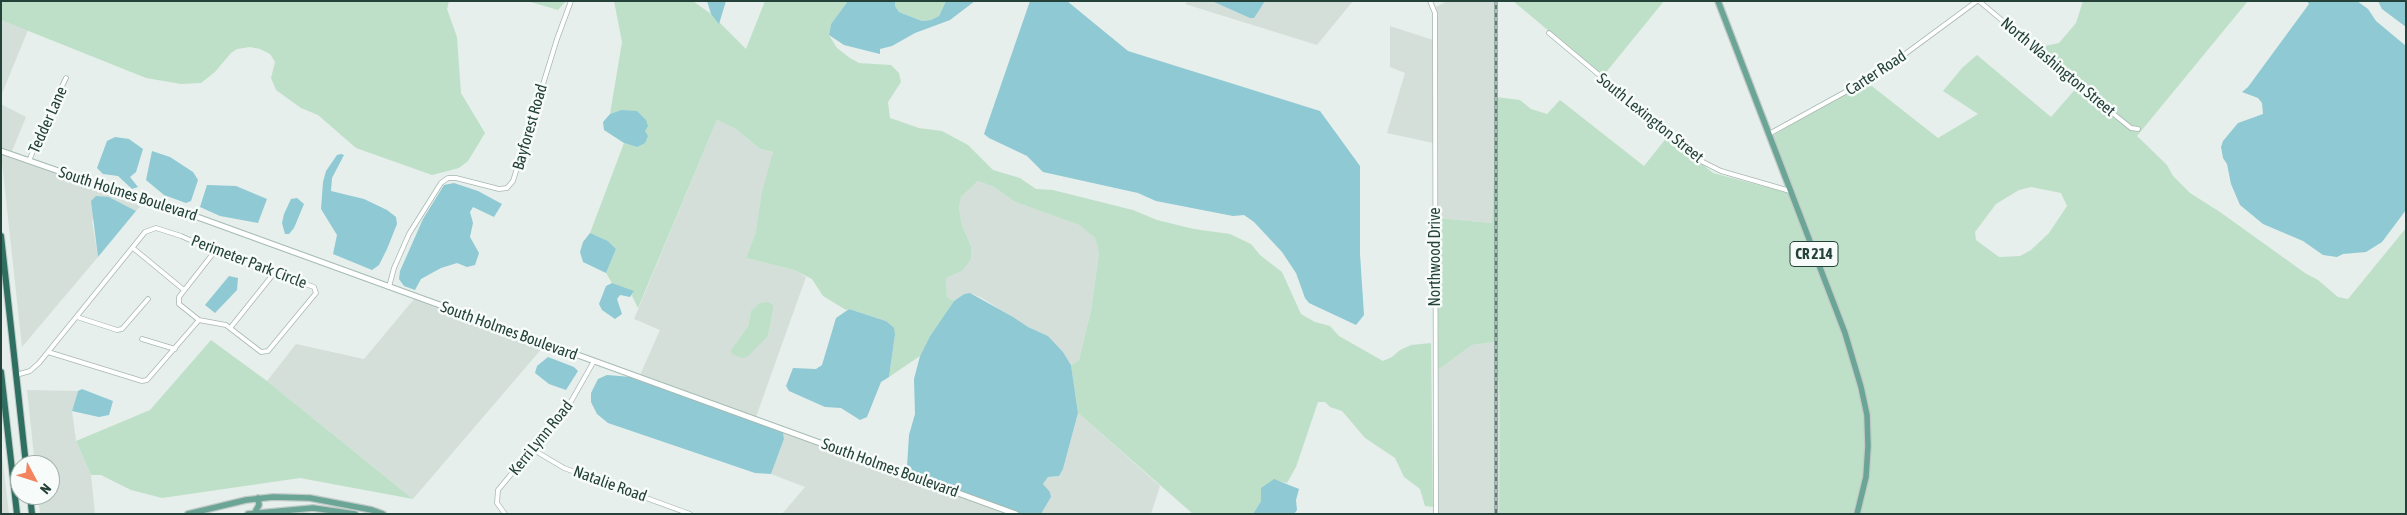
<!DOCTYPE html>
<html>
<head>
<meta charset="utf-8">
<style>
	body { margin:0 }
	#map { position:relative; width:2407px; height:515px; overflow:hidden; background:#e6efeb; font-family:"Asap Condensed",sans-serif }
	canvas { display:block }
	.frame { position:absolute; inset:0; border:2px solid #24423a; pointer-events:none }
	.north { position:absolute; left:10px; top:455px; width:50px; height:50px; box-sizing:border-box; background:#f7fbf9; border:1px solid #a3b1ad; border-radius:50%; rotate:130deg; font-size:14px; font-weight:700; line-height:20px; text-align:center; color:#24423a }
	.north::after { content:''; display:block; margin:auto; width:18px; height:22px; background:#f4845f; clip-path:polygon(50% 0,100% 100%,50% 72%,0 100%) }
</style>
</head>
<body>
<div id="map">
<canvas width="2407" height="515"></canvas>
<div class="frame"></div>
<div class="north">N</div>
</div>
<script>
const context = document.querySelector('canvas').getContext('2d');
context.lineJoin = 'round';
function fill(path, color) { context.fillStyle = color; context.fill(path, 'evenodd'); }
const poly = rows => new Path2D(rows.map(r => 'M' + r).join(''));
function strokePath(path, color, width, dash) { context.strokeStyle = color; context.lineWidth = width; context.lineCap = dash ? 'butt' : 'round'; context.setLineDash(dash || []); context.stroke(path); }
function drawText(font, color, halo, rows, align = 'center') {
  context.font = font + ' "Asap Condensed",sans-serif'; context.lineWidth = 5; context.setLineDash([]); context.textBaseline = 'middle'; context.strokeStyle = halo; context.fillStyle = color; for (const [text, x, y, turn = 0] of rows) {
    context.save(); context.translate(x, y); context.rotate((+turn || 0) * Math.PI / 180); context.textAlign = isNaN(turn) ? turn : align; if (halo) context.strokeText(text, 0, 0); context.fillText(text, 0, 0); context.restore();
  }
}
fill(poly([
	[1188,1,1212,1,1260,8,1265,1,1353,1,1317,45,1185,4],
	[1447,1,1495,1,1496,97,1492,223,1438,218,1436,7],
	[1,20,28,30,1,96],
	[1390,26,1433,40,1433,143,1387,133,1405,73,1390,67],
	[1,104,26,117,12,151,108,185,1,149],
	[717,120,736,129,760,149,773,152,756,231,746,258,794,270,806,277,756,417,640,375,660,330,634,319],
	[774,306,768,336,760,343,736,343,748,326,751,311],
	[1,154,96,187,145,201,136,211,109,197,92,221,98,257,22,347],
	[978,181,994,187,1015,202,1079,225,1095,238,1099,253,1091,310,1079,360,1071,365,1063,352,1048,336,1028,327,982,298,970,293,964,294,954,301,947,297,946,278,962,271,971,246,962,225,959,208,961,197],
	[414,299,544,346,413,499,267,381,296,344,364,359],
	[1495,342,1500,404,1499,514,1438,514,1438,370,1472,345],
	[27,390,78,391,72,411,76,441,91,475,95,514,40,514,38,495,50,495,50,465,35,465],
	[1078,413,1160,486,1151,514,1041,514,1051,497,1050,492,1043,484,1048,477,1059,476,1063,469],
	[783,432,1009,514,782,514,805,487,771,474,784,439],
	[1,446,9,514,1,514]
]), '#d4dfda');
fill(poly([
	[1,1,449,1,447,9,457,37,461,93,485,133,468,161,459,168,432,175,356,148,318,115,301,108,276,90,271,78,275,62,270,54,260,49,250,47,237,49,231,53,215,72,201,83,181,84,146,78,1,20],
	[527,1,566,1,558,10],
	[614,1,693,1,711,14,746,49,765,1,848,1,831,24,829,35,837,48,850,58,859,63,891,65,899,73,901,82,888,102,890,118,919,128,942,131,968,145,993,170,1020,178,1036,189,1053,190,1133,210,1157,220,1194,229,1230,234,1251,244,1260,255,1282,272,1301,314,1315,322,1330,326,1339,336,1383,361,1392,357,1400,350,1411,345,1431,343,1433,507,1425,506,1420,489,1404,477,1395,458,1365,438,1342,411,1330,407,1325,402,1318,402,1296,467,1287,483,1274,480,1253,514,1193,514,1078,413,1071,365,1079,360,1091,310,1099,253,1095,238,1079,225,1015,202,994,187,978,181,961,197,959,208,962,225,971,246,971,259,962,271,946,278,947,297,954,301,930,336,920,356,889,377,895,335,886,321,849,309,846,310,823,296,812,279,794,270,746,258,756,231,762,192,773,152,760,149,736,129,717,120,638,308,632,296,633,291,612,283,606,273,616,249,608,241,590,233,624,143,637,147,621,110,610,114,622,42],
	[895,1,946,1,939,16,931,20,922,21,899,12,895,6],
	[1513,1,1664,1,1603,76],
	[2083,1,2248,1,2137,136,2167,165,2173,176,2190,193,2220,212,2305,273,2318,280,2338,297,2348,299,2406,228,2406,514,1860,514,1866,487,1871,456,1868,404,1853,350,1772,136,1830,102,1868,83,1938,138,1978,114,1943,91,1962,68,1977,55,2051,117,2079,85,2039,52,2045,46,2059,43,2076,23],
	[2031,187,2061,193,2067,206,2049,233,2031,250,2020,256,1999,257,1976,240,1975,232,1996,204,2019,190],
	[1496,97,1520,100,1531,109,1547,114,1560,100,1644,166,1668,136,1713,173,1789,193,1848,351,1865,415,1866,445,1863,476,1855,514,1499,514,1500,404,1495,342,1472,345,1438,370,1438,218,1492,223],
	[768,302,774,306,768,336,747,357,742,358,732,354,731,350,748,326,751,311,760,303],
	[211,340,267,381,413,499,300,478,162,498,131,490,101,475,91,475,76,441,150,410]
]), '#bfe0c8');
fill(poly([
	[707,1,726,1,719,24,711,14],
	[848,1,895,1,895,6,899,12,922,21,931,20,939,16,946,1,975,1,950,20,915,33,892,46,880,49,880,54,844,45,829,35,831,24],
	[1030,1,1067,1,1128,51,1320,111,1360,166,1360,254,1364,315,1356,325,1309,303,1305,298,1296,273,1282,252,1254,222,1244,215,1233,216,1156,201,1138,193,1043,172,1027,156,989,138,984,134],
	[1212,1,1265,1,1254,18,1250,18],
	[2307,1,2357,1,2368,9,2376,21,2406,46,2406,210,2382,242,2366,252,2343,254,2337,257,2323,255,2303,241,2263,224,2240,205,2231,184,2227,164,2223,158,2221,147,2223,141,2238,123,2263,114,2262,103,2258,98,2242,92,2248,87,2309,4],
	[2378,1,2406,1,2406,27,2382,9],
	[621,110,637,111,646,120,648,126,645,131,648,136,645,143,637,147,624,143,604,130,603,122,610,114],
	[115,137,129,139,143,149,136,172,130,177,138,187,132,189,118,176,103,174,97,168,107,141],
	[152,151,170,157,193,172,198,180,191,201,186,203,164,195,146,180],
	[341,154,344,155,332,178,331,191,364,199,387,210,396,217,397,224,387,249,379,265,372,270,333,254,337,235,321,209,323,182,326,171,337,155],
	[454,183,478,191,502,204,494,217,473,207,470,212,473,223,470,237,479,253,475,265,467,267,457,263,441,268,421,279,415,290,404,286,399,279,400,271,423,219,444,185],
	[207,185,236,186,267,199,258,223,220,216,200,207],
	[96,196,109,197,136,211,98,257,91,201],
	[297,198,304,204,294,228,289,234,285,234,282,223,284,214,291,199],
	[590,233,608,241,616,249,606,273,583,262,580,252,583,242],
	[229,276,238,278,237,290,215,313,205,305],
	[612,283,634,291,630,297,620,295,617,299,622,314,615,319,602,310,599,304,606,286],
	[970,293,1013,317,1028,327,1048,336,1063,352,1071,365,1078,413,1063,469,1059,476,1048,477,1043,484,1050,492,1051,497,1041,514,1022,514,910,473,907,467,909,435,915,414,914,379,920,356,930,336,954,301,964,294],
	[849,309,886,321,894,328,895,335,889,377,881,382,867,417,860,420,841,408,825,407,789,391,786,386,793,368,816,369,822,365,836,318],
	[548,357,574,367,578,371,566,390,549,384,535,373,537,366],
	[607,375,631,377,783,432,784,439,771,474,755,473,608,423,597,414,591,402,591,393,598,379],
	[82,389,113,401,109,415,99,417,72,411,78,391],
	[1274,479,1299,489,1296,500,1297,510,1294,514,1253,514,1261,501,1261,488]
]), '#8ec9d4');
const street = poly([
	[1430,1,1435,13,1435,41,1436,514],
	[1979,1,2105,107,2131,128,2138,129],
	[1549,33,1703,162,1721,171,1790,191],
	[1769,134,1878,74,1977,1],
	[29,161,44,124,66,78],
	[133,248,184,290],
	[389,287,394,268,409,234,441,183,448,178,456,178,499,189,507,188,513,181,557,39,571,1],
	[77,317,117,330,122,329,148,299],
	[231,327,275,272],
	[142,339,175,349],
	[48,352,142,381,147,380,199,320],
	[16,375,30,371,39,363,145,232,156,228,181,236,235,260,314,287,316,293,268,351,261,352,226,325,199,320,179,304,179,297,215,251],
	[532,449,564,468,690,514],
	[505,514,497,503,498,490,569,405,594,361]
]);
const secondary = poly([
	[1,151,96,184,145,198,1016,514]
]);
const primary = poly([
	[1718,1,1845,333,1861,387,1867,415,1868,446,1866,477,1857,514],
	[255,512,259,505,258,498],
	[188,514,246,500,273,497,310,498,372,510,383,514],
	[248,514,313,508,355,514]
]);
const highway = poly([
	[1,236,26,465],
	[1,372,17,514],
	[30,495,32,514]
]);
strokePath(street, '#a8b8b2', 5.5);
strokePath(secondary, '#a4bbb3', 7);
strokePath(primary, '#c2cac8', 8);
strokePath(highway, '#c2cac8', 8);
strokePath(street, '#fff', 4);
strokePath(secondary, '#fff', 5);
strokePath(primary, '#6aa596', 5.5);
strokePath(highway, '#2f6f62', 6);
const rail = poly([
	[1496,1,1496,514]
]);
strokePath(rail, '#5f7d75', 3);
strokePath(rail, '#f7fbf9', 1, [4]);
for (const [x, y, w] of [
	[1814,254,48]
]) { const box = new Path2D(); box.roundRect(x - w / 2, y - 12.5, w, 25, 4); context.fillStyle = '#f7fbf9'; context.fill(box); strokePath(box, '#24423a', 1); }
drawText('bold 15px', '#24423a', null, [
	["CR 214",1814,254]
]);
drawText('16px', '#24423a', '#f7fbf9', [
	["North Washington Street",2058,67,40],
	["Carter Road",1876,73,-33],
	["South Lexington Street",1650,118,39],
	["Tedder Lane",48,120,-66],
	["Bayforest Road",530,127,-74],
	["South Holmes Boulevard",128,194,18],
	["Northwood Drive",1435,257,-90],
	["Perimeter Park Circle",249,262,21],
	["South Holmes Boulevard",509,331,20],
	["Kerri Lynn Road",541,438,-51],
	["South Holmes Boulevard",890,468,20],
	["Natalie Road",610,484,20]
]);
</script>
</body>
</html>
